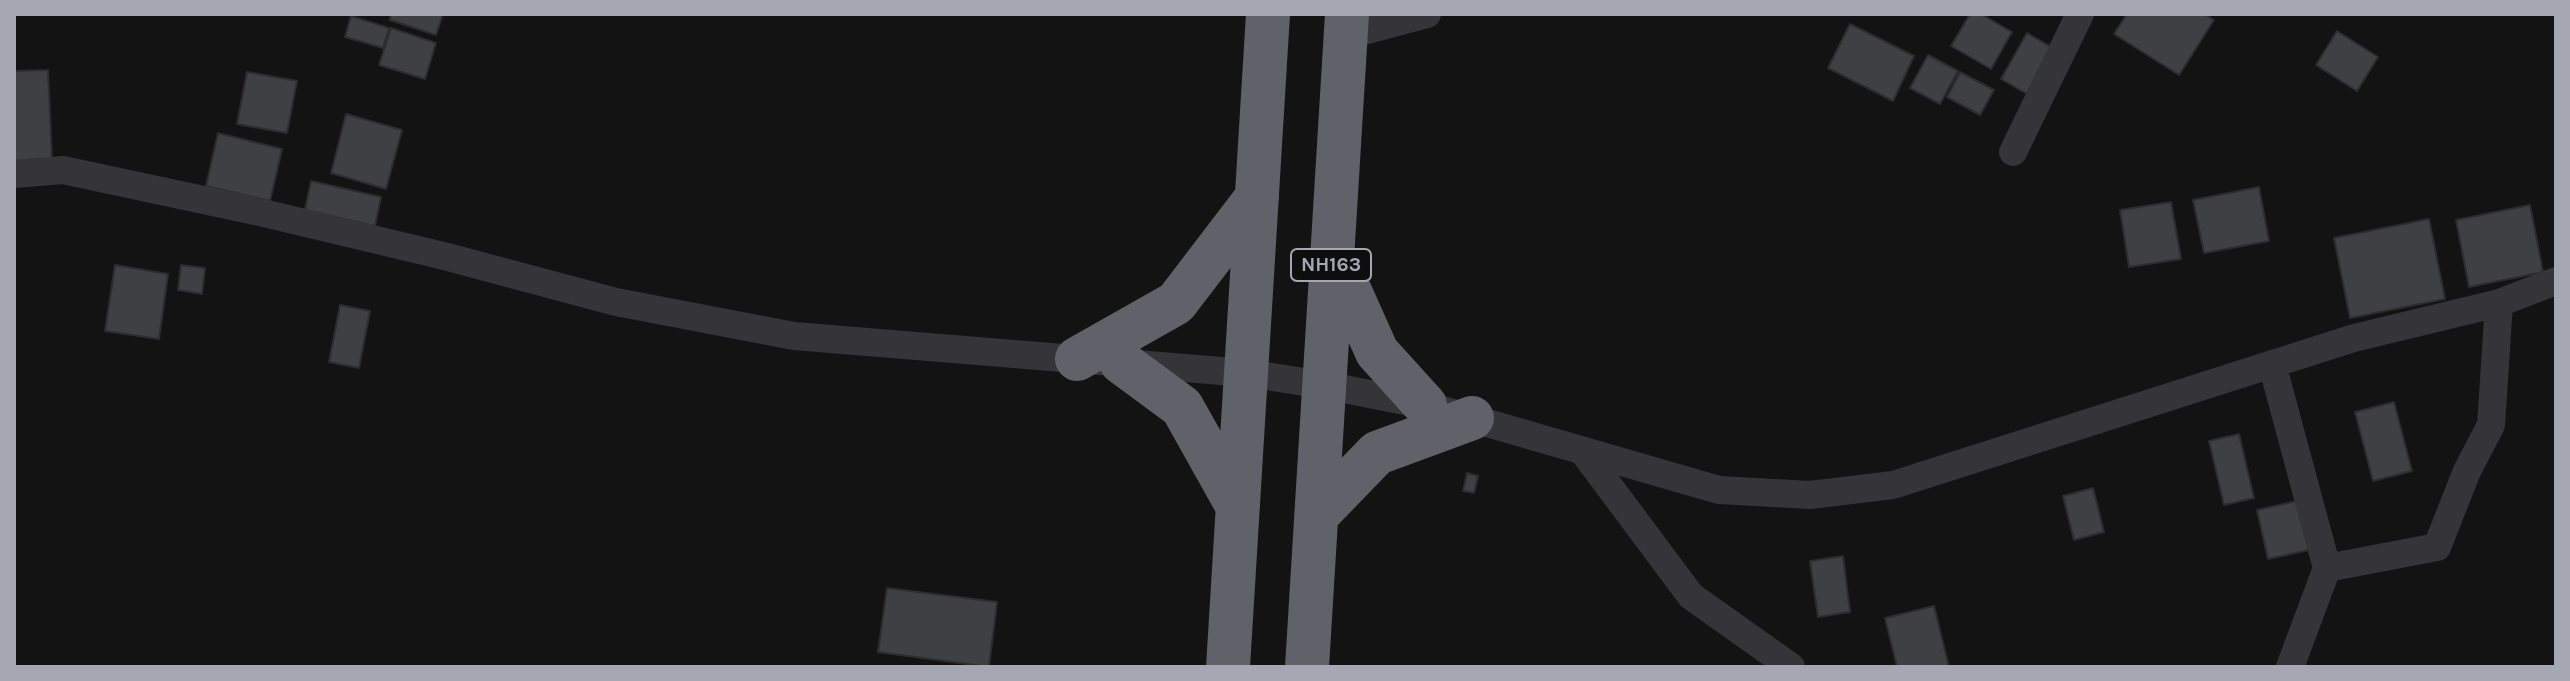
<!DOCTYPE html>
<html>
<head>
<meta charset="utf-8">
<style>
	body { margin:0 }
	#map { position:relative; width:2570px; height:681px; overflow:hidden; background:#131314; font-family:Karla,sans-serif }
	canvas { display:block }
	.frame { position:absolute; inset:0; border:16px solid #a5a7b3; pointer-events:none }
</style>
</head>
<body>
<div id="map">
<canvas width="2570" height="681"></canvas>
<div class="frame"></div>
</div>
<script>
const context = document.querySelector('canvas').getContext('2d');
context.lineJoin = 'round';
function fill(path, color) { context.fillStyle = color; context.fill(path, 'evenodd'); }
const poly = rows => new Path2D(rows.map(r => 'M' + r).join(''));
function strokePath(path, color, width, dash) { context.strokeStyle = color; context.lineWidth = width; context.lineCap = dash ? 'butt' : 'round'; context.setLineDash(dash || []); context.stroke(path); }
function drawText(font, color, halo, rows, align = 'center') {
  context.font = font + ' Karla,sans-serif'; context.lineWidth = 7; context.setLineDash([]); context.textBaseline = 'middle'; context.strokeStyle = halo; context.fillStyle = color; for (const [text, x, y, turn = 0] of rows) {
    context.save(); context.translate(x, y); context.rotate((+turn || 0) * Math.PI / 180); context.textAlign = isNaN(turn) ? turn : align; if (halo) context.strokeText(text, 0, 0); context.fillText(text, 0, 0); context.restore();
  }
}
const building = poly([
	[391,14,443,14,436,35,390,20,391,14],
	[1970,14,1981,14,2012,32,1991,69,1951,46,1970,14],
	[2127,14,2204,14,2214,20,2179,75,2114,34,2127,14],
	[351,16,389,28,383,48,345,37,351,16],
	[1850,24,1914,56,1893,101,1828,68,1850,24],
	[391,28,436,43,425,79,379,65,391,28],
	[2337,31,2378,57,2357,91,2316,65,2337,31],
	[2027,33,2053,48,2027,94,2001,79,2027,33],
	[1928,55,1958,71,1940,104,1910,88,1928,55],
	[48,70,52,160,14,162,14,71,48,70],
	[247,72,297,81,287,133,237,124,247,72],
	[1960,72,1994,90,1980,115,1947,97,1960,72],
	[346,114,402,130,386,189,331,173,346,114],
	[218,133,282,149,270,201,206,186,218,133],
	[311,181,381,197,375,226,305,210,311,181],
	[2259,187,2269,241,2204,253,2193,200,2259,187],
	[2171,202,2181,259,2129,267,2120,210,2171,202],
	[2530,205,2543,272,2469,287,2456,220,2530,205],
	[2429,219,2445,299,2350,318,2334,238,2429,219],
	[115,265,168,274,159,339,105,331,115,265],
	[181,265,205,268,202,294,178,290,181,265],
	[340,305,370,311,359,368,329,362,340,305],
	[2394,402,2412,471,2373,481,2355,412,2394,402],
	[2239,434,2254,498,2224,505,2209,441,2239,434],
	[1467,473,1478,476,1474,493,1463,491,1467,473],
	[2093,488,2104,532,2074,540,2063,496,2093,488],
	[2297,501,2309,550,2268,559,2257,510,2297,501],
	[1843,556,1850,612,1818,617,1810,561,1843,556],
	[887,588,997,602,989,667,878,652,887,588],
	[1934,606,1949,667,1897,667,1885,618,1934,606]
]);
fill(building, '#3f4044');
strokePath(building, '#2d2d30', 2);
strokePath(poly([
	[1345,36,1427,14],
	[2013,152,2080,14],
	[14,174,63,170,255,211,444,256,616,302,794,336,1246,373,1324,385,1425,405,1719,490,1810,495,1893,485,2354,338,2499,303,2556,281],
	[2272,364,2327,568,2290,667],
	[1582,450,1691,596,1791,667],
	[2327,568,2437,547,2467,471,2491,425,2499,303]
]), '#343439', 28);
strokePath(poly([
	[1335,258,1377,352,1425,405],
	[1077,359,1176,303,1257,197],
	[1121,362,1182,407,1238,507],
	[1317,515,1377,453,1472,418],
	[1228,667,1268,14],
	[1307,667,1347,14]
]), '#606169', 44);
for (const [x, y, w] of [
	[1331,265,80]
]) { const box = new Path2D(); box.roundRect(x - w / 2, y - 16, w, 32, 6); context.fillStyle = '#0e0e0f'; context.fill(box); strokePath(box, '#a5a7b3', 2); }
drawText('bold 20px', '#a5a7b3', null, [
	["NH163",1331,265]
]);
</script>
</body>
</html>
